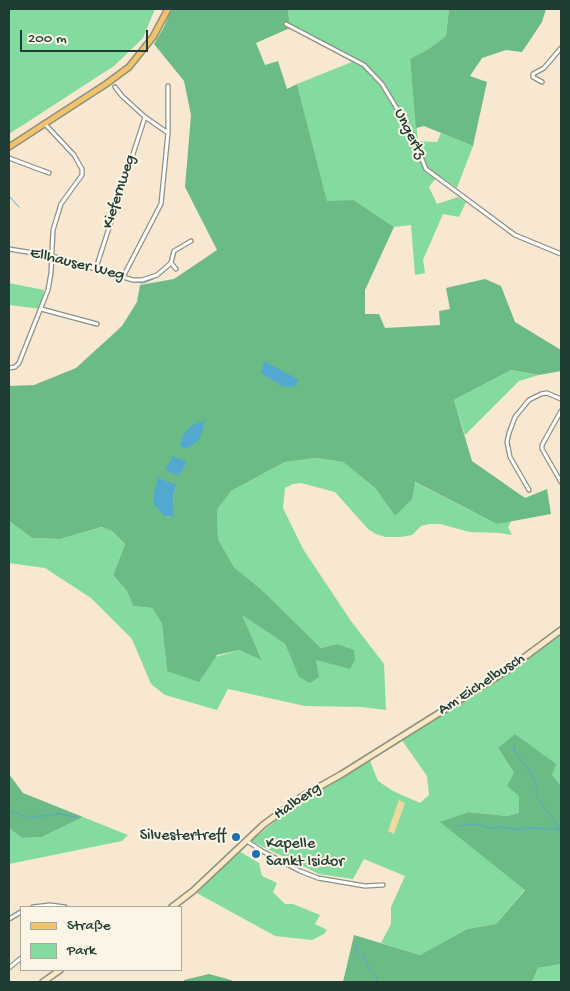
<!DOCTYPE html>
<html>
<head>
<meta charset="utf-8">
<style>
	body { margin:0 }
	#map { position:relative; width:570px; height:991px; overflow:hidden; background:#f8e7d1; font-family:"Gochi Hand",sans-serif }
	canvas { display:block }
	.frame { position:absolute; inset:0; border:10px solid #1f3d34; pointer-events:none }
	.legend { position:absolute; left:20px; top:906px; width:162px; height:65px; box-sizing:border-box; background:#fcf5e5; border:1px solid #a4ab9e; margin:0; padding:6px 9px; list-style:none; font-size:15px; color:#1f3d34 }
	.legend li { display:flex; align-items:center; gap:10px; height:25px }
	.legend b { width:25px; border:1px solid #a4ab9e }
	.scale { position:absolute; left:20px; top:30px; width:128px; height:22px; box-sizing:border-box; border:2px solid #1f3d34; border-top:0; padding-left:6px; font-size:15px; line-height:18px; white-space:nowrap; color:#1f3d34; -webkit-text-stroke:4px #fcf5e5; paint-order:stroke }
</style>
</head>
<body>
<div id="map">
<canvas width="570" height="991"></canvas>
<div class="frame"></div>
<ul class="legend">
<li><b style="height:6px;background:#f2c36a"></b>Straße</li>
<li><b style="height:14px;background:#84db9f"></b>Park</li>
</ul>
<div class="scale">200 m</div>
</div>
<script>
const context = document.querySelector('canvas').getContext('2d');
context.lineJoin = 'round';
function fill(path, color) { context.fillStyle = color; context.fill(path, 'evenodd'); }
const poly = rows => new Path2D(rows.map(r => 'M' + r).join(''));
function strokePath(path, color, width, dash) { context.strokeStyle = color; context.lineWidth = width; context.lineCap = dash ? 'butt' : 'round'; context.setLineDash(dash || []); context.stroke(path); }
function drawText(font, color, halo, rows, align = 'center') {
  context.font = font + ' "Gochi Hand",sans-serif'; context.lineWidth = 4; context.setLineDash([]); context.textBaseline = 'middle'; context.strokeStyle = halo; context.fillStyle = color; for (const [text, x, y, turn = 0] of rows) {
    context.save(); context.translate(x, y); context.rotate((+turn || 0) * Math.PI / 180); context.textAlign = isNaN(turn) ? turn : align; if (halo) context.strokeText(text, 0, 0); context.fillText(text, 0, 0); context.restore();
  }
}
fill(poly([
	[9,9,155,9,143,38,114,66,9,134],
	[288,9,449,9,446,36,427,50,410,60,418,141,437,142,441,133,473,146,457,188,438,175,429,187,437,204,458,197,466,202,459,217,443,214,423,260,425,273,415,275,411,225,394,227,354,200,327,202,297,84,352,62,290,28],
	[9,283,44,290,41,309,9,305],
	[511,370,539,375,519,381,465,435,454,400],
	[316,458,343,462,375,488,395,516,414,482,497,524,511,521,508,527,512,535,500,533,470,532,440,524,429,524,421,526,412,535,400,537,385,537,376,534,368,529,335,492,301,483,293,484,285,488,283,508,303,549,351,621,384,664,386,710,362,707,305,706,228,689,217,710,165,695,151,684,132,639,91,598,45,568,9,563,9,521,32,538,60,539,103,527,112,531,125,544,113,575,127,591,133,606,152,608,162,624,167,671,239,650,262,659,241,614,285,644,299,676,316,660,337,644,321,648,262,590,234,567,218,539,217,510,231,491,285,462],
	[561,634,561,786,552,775,498,748,514,773,519,796,519,813,507,816,469,812,525,889,496,924,467,929,420,955,381,943,391,924,391,907,405,876,364,859,353,879,319,874,251,841,302,799,370,761,378,781,393,791,420,803,429,795,427,776,401,739,507,673],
	[83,817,128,835,122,841,9,864,9,828,22,838,42,837],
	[237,850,259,863,262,876,277,883,273,892,285,904,293,904,320,915,315,924,327,930,324,934,312,940,275,936,195,892],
	[561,964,561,982,532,982,538,968]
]), '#84db9f');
fill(poly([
	[171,9,288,9,290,28,256,43,265,65,278,61,287,89,297,84,327,201,354,200,394,227,365,290,365,314,379,314,385,328,440,325,439,311,450,309,446,288,485,279,501,286,515,322,561,350,561,371,539,375,511,370,454,400,472,461,525,498,547,489,551,514,497,524,415,482,412,499,395,516,375,488,343,462,316,458,285,462,231,491,217,510,218,539,234,567,262,590,321,648,337,644,354,650,355,660,350,669,316,660,319,677,310,683,299,677,285,644,242,615,262,660,239,650,217,655,199,682,167,671,162,624,152,608,133,606,127,591,113,575,125,544,112,531,102,527,60,539,32,538,9,521,10,485,9,479,9,386,34,385,76,368,122,326,137,302,140,285,174,279,217,250,185,187,191,115,184,81,154,44,165,25],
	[176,485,173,498,173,517,164,516],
	[449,9,546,9,542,22,522,52,506,50,482,58,470,76,487,82,473,146,424,126,416,128,410,59,427,50,446,36],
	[515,734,556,764,552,775,561,786,561,964,538,968,532,982,343,982,354,935,420,955,467,929,496,924,525,890,440,822,469,812,507,816,519,813,519,796,507,786,514,773,498,748],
	[9,774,23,793,83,817,42,837,22,838,9,828],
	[209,974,231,980,234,982,185,982,184,980]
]), '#6bbb86');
fill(poly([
	[399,800,405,803,394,834,388,831]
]), '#eeda9e');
fill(poly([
	[264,361,299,380,294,387,282,386,261,373],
	[205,420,202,432,198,441,187,448,180,446,183,435,191,426],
	[173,456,187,462,178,476,165,470],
	[158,478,176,485,173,498,173,517,164,516,154,504,154,494]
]), '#52a8ce');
strokePath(poly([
	[9,196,19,207],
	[116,277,130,281],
	[135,282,143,283,151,280,159,276,171,266,173,268],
	[514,747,515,752,532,774,538,791,537,798,560,828],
	[9,812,15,812,28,818,58,814,76,817],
	[457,826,476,824,490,828,501,827,520,830,524,828,561,829],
	[356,946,359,954,364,956,368,966,377,978,377,982]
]), '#52a8ce', 1);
const street = poly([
	[286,24,364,65,382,84,410,130,426,169,515,235,561,254],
	[542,82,533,77,533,74,544,68,561,48],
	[115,87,122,96,145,117,168,133,161,204,123,277],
	[168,133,168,86],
	[9,158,49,173],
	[9,249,52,256,133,280,142,280,157,275,171,263,174,251,191,241],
	[171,263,176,269],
	[96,268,145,117],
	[41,309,97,324],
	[9,368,15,367,19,363,48,290,51,273,53,230,61,204,82,175,82,169,74,155,45,124],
	[561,411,542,445,542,449,561,482],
	[529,490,510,457,507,442,509,433,515,417,529,400,541,394,547,393,561,399],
	[247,841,262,851,300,871,318,878,365,886,383,885],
	[33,907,50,905,65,907],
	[9,919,21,912],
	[9,968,21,958]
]);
const secondary = poly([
	[172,907,193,891,263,825,301,797,342,774,506,671,561,630],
	[43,982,60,970]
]);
const primary = poly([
	[9,147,106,84,129,67,153,37,168,9]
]);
strokePath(street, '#8c9282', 5.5);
strokePath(secondary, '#8c9282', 8);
strokePath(primary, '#8c9282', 8);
strokePath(street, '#fff', 3);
strokePath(secondary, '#fae7c3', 5);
strokePath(primary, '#f2c36a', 5);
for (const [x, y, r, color] of [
	[236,837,5,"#1f6fb2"],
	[256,854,5,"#1f6fb2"]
]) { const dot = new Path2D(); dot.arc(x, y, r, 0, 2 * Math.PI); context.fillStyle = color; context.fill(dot); strokePath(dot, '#fcf5e5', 2); }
drawText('16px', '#1f3d34', '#fcf5e5', [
	["Ungertz",409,134,63],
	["Kiefernweg",120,192,-72],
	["Ellhauser Weg",77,265,14],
	["Am Eichelbusch",482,685,-33],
	["Halberg",298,802,-34]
]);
drawText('16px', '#1f3d34', '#fcf5e5', [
	["Silvestertreff",226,837],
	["Kapelle",266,845,"left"],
	["Sankt Isidor",266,863,"left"]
], 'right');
</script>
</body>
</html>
